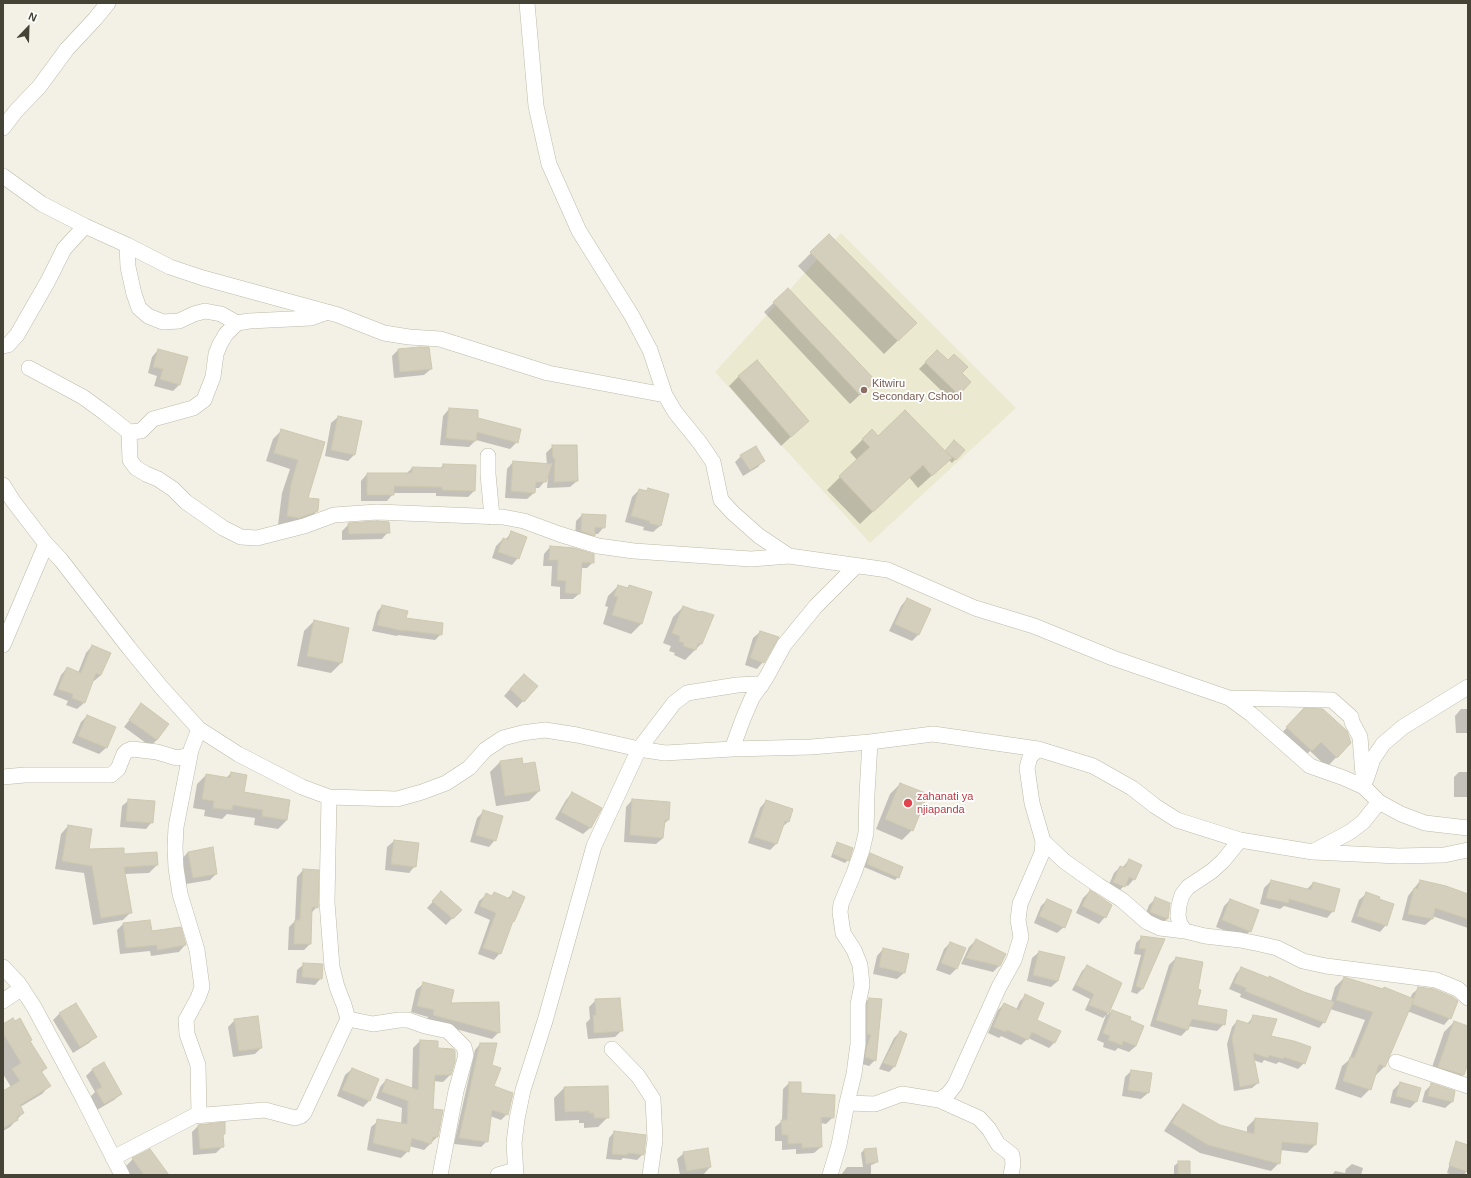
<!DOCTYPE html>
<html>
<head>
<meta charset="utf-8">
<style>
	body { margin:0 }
	#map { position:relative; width:1471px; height:1178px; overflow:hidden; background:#f3f1e6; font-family:Helvetica,sans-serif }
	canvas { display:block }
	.frame { position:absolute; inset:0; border:4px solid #454236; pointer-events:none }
	.north { position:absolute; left:8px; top:8px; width:40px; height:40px; -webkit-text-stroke:3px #fff; paint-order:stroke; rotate:23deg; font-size:11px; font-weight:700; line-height:16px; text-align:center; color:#454236 }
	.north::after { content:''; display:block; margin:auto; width:14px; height:18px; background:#454236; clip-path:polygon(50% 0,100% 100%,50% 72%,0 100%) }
</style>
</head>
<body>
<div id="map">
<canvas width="1471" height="1178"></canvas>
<div class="frame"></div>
<div class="north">N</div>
</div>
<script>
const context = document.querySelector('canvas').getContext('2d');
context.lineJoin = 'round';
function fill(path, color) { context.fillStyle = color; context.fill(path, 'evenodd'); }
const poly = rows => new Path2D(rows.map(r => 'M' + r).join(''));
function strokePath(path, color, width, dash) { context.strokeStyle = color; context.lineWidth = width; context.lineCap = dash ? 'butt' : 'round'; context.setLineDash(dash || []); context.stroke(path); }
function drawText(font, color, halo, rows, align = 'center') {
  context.font = font + ' Helvetica,sans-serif'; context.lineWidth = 3.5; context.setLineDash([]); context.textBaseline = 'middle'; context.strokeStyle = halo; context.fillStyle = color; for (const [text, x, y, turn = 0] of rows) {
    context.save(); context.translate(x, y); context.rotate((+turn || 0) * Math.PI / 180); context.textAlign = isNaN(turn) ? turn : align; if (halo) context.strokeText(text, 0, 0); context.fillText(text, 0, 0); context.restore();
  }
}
fill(poly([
	[841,233,1016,408,870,543,715,372]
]), '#ebe9d0');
fill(poly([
	[829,235,916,323,884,354,798,266],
	[788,289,864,391,850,404,764,312],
	[158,350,180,384,173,391,154,386,157,376,148,373,152,357],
	[398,350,431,369,424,375,394,378,392,356],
	[937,351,969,382,951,400,919,369],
	[739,376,808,421,781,446,729,386],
	[449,409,477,419,517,442,510,449,476,440,469,447,440,445,443,416],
	[338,417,354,455,348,461,325,456,331,423],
	[282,430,324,442,306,498,317,511,308,520,278,525,282,493,290,469,266,461,273,439],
	[878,437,944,452,951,444,964,450,952,463,949,460,918,488,909,477,860,524,827,490,857,460,850,452,863,439],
	[553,446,577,481,570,487,547,488,548,475,545,481,539,488,534,488,534,493,527,499,505,498,507,469,513,462,547,465,546,453],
	[741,456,764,460,758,467,743,476,735,462],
	[443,465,474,491,468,497,436,496,436,493,393,493,393,494,387,501,361,501,361,481,367,474,406,474,412,468,440,469],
	[648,489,668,495,660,526,653,532,643,530,644,527,625,522,632,497,639,490,645,492],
	[582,515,604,527,598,534,594,534,587,542,575,538,576,521],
	[349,524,388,532,382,539,342,540,342,531],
	[512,532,518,558,512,565,492,558,496,546,503,539,505,540],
	[550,547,593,562,587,568,581,568,580,593,573,599,560,599,560,587,551,586,552,566,543,566,544,554],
	[618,586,627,589,629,586,641,624,631,634,603,624,608,607,605,606,608,596],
	[907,599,918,635,912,641,889,631,901,606],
	[382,606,405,618,441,634,435,640,398,635,397,636,372,631,377,612],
	[683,607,712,616,701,644,685,660,674,655,675,653,669,651,671,646,663,643,673,617],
	[314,621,341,663,331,673,297,666,304,631],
	[760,632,763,662,757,669,745,665,753,638],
	[92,646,101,675,94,681,92,681,84,703,77,709,66,705,68,701,53,695,61,675,67,668,78,673,86,653],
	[517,681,523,701,517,708,504,696],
	[141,705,157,740,150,746,124,727],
	[1461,709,1468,709,1468,733,1456,733,1455,716],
	[87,716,115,727,106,748,99,754,72,743,81,722],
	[1294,720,1346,732,1350,743,1327,767,1310,751,1301,760,1277,738],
	[500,762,522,765,539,791,529,801,496,806,490,772],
	[1459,772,1468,772,1468,797,1454,797,1454,777],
	[231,773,243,793,287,820,278,829,254,825,255,818,227,814,222,819,204,816,205,810,193,808,197,784,206,775,226,778],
	[900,784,912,830,902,840,876,829,890,794],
	[572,793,600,809,590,828,583,834,555,819,566,800],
	[129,800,152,822,146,829,120,827,122,806],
	[632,800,669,803,668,820,664,824,663,838,656,844,624,842,626,807],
	[766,801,788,822,781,828,776,844,770,850,748,843,760,808],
	[483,812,495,840,489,847,470,842,477,818],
	[68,826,88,850,123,855,157,865,149,873,124,874,131,912,123,920,93,925,84,873,55,869,61,834],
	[394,841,415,866,409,873,385,870,387,847],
	[838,844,848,860,845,863,831,857,835,846],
	[188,852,216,874,210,880,186,884,182,859],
	[871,855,898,877,895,880,864,867,868,857],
	[1129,860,1134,879,1128,886,1125,885,1117,893,1107,889,1114,873,1120,867,1122,868],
	[303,870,317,907,311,913,310,944,304,950,288,950,289,927,295,921,297,877],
	[1271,881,1307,889,1313,883,1333,911,1327,918,1284,906,1280,909,1260,904,1264,888],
	[1420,881,1468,895,1468,928,1432,916,1432,919,1425,925,1402,920,1408,896],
	[1090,891,1105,917,1099,924,1076,913,1083,898],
	[441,893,460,910,446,925,427,908],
	[494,893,507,899,513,893,513,921,511,923,500,953,494,960,478,954,490,920,474,913,479,901,486,895,491,897],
	[1366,894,1386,925,1380,932,1351,922,1359,900],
	[1156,898,1169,904,1167,919,1161,925,1144,919,1149,905],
	[1047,900,1064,927,1057,933,1034,923,1041,906],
	[1230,900,1250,931,1243,938,1216,927,1224,906],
	[123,924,151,932,185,945,179,952,151,956,150,951,120,954,117,930],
	[1142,937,1163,940,1143,988,1137,994,1131,992,1141,955,1134,954,1136,943],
	[976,940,1005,954,999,966,993,972,961,964,969,947],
	[950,943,964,949,956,969,950,975,936,970,944,949],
	[883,949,904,973,897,979,873,974,877,956],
	[1039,952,1058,981,1051,987,1027,981,1032,958],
	[1176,958,1195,1006,1224,1024,1217,1031,1188,1026,1187,1030,1181,1036,1150,1026,1169,965],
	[304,964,321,978,315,985,296,983,297,970],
	[1087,966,1121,984,1107,1015,1112,1011,1129,1021,1136,1046,1129,1052,1118,1048,1115,1051,1103,1047,1104,1043,1097,1040,1106,1015,1103,1018,1085,1010,1090,999,1072,990,1082,971],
	[1241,968,1268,979,1270,977,1303,993,1331,1001,1335,987,1344,978,1382,990,1384,988,1410,999,1412,994,1419,988,1450,1018,1444,1025,1407,1011,1384,1067,1376,1075,1374,1075,1370,1089,1361,1098,1335,1089,1342,1066,1349,1060,1365,1020,1330,1009,1324,1022,1319,1028,1240,997,1241,994,1229,989,1236,974],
	[423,984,450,1004,499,1032,492,1039,427,1021,428,1017,411,1012,416,990],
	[1026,995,1036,1021,1055,1042,1049,1048,1028,1038,1021,1045,1001,1036,999,1038,988,1033,998,1010,1004,1004,1016,1010,1020,1001],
	[869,999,875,1060,869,1066,859,1063,862,1005],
	[596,1000,622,1030,615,1037,588,1039,586,1023,590,1019,589,1007],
	[76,1004,95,1037,89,1043,73,1053,53,1020,59,1014],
	[1254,1016,1270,1037,1304,1063,1298,1069,1279,1062,1276,1064,1264,1060,1262,1063,1253,1060,1258,1083,1252,1088,1234,1091,1227,1044,1232,1027,1237,1021,1247,1024],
	[235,1020,261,1048,255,1054,233,1057,228,1027],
	[1454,1022,1468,1027,1468,1060,1463,1075,1453,1085,1429,1076,1444,1032],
	[3,1029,29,1041,46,1068,41,1073,49,1086,42,1094,20,1107,23,1113,10,1127,3,1131,3,1092,11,1087,3,1074],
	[900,1032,894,1067,889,1072,879,1069,894,1038],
	[420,1041,437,1049,450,1075,443,1082,433,1081,432,1109,437,1137,424,1150,409,1146,408,1151,401,1158,367,1150,371,1127,378,1121,401,1124,402,1108,376,1098,380,1087,386,1080,412,1089,413,1048],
	[480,1044,491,1065,493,1087,507,1114,501,1120,490,1116,487,1141,481,1147,454,1144,475,1050],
	[104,1064,121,1094,114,1100,97,1110,90,1097,95,1092,86,1076,92,1070],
	[352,1069,369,1101,363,1107,337,1096,345,1075],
	[1131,1071,1148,1093,1141,1099,1122,1096,1125,1077],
	[789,1083,799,1094,833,1117,826,1124,820,1123,821,1147,814,1153,796,1154,796,1149,782,1150,782,1141,775,1141,775,1127,782,1121,783,1089],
	[1400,1083,1416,1102,1410,1108,1390,1103,1393,1090],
	[1432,1084,1454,1092,1452,1102,1445,1108,1422,1102,1425,1091],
	[564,1088,608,1117,598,1127,584,1128,584,1123,579,1123,579,1120,555,1121,554,1098],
	[1183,1105,1205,1122,1247,1133,1247,1127,1255,1119,1315,1145,1307,1153,1280,1150,1279,1163,1271,1171,1200,1153,1164,1131,1176,1113],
	[198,1126,224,1134,222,1136,223,1146,216,1153,193,1155,192,1132],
	[614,1132,643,1154,637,1160,623,1158,621,1160,606,1159,609,1138],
	[1468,1146,1467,1171,1464,1175,1453,1175,1447,1173,1454,1150],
	[150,1150,167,1175,131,1175,125,1167,133,1159],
	[864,1150,877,1162,874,1164,871,1165,871,1175,841,1175,847,1167,863,1167,861,1153],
	[684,1153,710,1167,704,1174,680,1175,677,1159],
	[1179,1162,1189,1175,1174,1175,1174,1166],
	[1352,1164,1363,1168,1361,1175,1332,1175,1335,1171,1345,1173,1346,1169]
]), '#0003');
const building = poly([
	[829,234,917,323,898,341,810,252,829,234],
	[788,288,876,381,860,395,773,302,788,288],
	[420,347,429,347,432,369,400,372,398,349,420,347],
	[158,349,188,357,180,385,160,379,163,369,153,367,158,349],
	[937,350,948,360,954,354,968,367,962,373,971,382,959,395,925,362,937,350],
	[757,360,809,421,791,437,738,376,757,360],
	[449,408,478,410,478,418,521,429,518,443,477,432,476,441,446,438,449,408],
	[905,410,952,458,932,476,923,465,873,512,839,476,870,447,862,439,872,429,878,436,905,410],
	[338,416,362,421,355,455,331,450,338,416],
	[281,429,325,442,308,498,319,499,318,511,299,518,287,516,291,484,298,460,274,453,281,429],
	[954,440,965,450,956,460,945,451,954,440],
	[552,445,577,445,578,481,554,482,555,459,553,458,552,445],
	[756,446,765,461,750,470,740,455,756,446],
	[513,461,552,464,546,482,536,482,535,493,511,491,513,461],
	[443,464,476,465,475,491,442,490,442,487,394,486,394,495,367,495,367,473,412,473,412,467,443,468,443,464],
	[648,488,669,494,661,526,649,523,650,521,631,516,639,489,647,491,648,488],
	[582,514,606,515,605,528,595,527,595,536,581,531,582,514],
	[377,521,389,522,390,533,349,534,348,523,377,521],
	[511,531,527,537,519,559,498,552,503,538,508,540,511,531],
	[550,546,574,548,594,554,594,563,582,562,580,594,565,593,566,581,557,580,558,560,549,560,550,546],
	[618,585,628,588,629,585,652,592,642,624,612,615,618,597,614,596,618,585],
	[907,598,931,609,919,635,895,624,907,598],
	[382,605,408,611,406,618,443,623,442,635,403,630,403,631,377,625,382,605],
	[683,606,700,612,701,611,714,615,702,644,698,643,696,650,683,646,684,643,679,641,680,636,672,633,683,606],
	[314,620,349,628,342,663,307,656,314,620],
	[760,631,779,637,764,663,750,658,760,631],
	[92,645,111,653,101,675,96,673,85,703,72,698,73,694,58,689,67,667,81,673,92,645],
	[524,674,538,686,524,702,510,689,524,674],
	[141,703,169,724,157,740,129,720,141,703],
	[1304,708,1323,709,1347,731,1351,743,1337,758,1321,742,1312,751,1286,727,1304,708],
	[87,715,116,727,107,748,78,736,87,715],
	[522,758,523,764,535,762,540,791,505,796,500,761,522,758],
	[231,772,247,775,244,792,290,800,287,820,262,816,263,810,233,805,232,810,213,808,214,801,202,799,206,774,230,778,231,772],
	[900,783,928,794,913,831,885,819,900,783],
	[572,792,602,808,591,828,561,812,572,792],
	[128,799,155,801,153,823,126,821,128,799],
	[632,799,670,802,669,820,665,820,663,838,630,835,632,799],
	[766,800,793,809,789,822,785,821,777,844,754,837,766,800],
	[483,810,503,816,496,841,476,835,483,810],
	[68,825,92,829,89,849,124,848,124,854,157,852,158,865,124,867,132,913,101,918,92,866,62,861,68,825],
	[394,840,419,843,416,867,391,864,394,840],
	[837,842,853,848,849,861,833,854,837,842],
	[213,847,217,874,193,878,188,852,213,847],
	[870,853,903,867,899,878,867,864,870,853],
	[1129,859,1142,865,1135,880,1129,877,1125,887,1113,882,1120,866,1125,868,1129,859],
	[303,869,319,870,318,908,312,907,311,944,294,944,295,920,300,920,303,869],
	[1271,880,1311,890,1313,882,1340,889,1334,912,1289,899,1288,903,1266,898,1271,880],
	[1420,880,1446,886,1468,894,1468,919,1435,908,1433,919,1408,914,1414,888,1418,889,1420,880],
	[1090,890,1112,905,1106,918,1082,906,1090,890],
	[441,891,462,910,453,919,432,901,441,891],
	[513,891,525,897,514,922,513,921,501,954,483,948,496,913,480,906,486,893,492,896,494,892,510,899,513,891],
	[1366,892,1380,897,1379,899,1394,904,1387,926,1357,916,1366,892],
	[1155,897,1170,903,1168,919,1150,912,1155,897],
	[1047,899,1072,910,1065,928,1039,916,1047,899],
	[1230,899,1259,910,1251,932,1222,920,1230,899],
	[150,920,152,931,181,927,186,945,157,950,157,945,126,948,123,923,150,920],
	[1141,936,1165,939,1143,989,1136,986,1146,949,1139,948,1141,936],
	[976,939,1006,954,1000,966,966,958,976,939],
	[950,942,966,948,957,969,941,963,950,942],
	[883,948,909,954,905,973,879,967,883,948],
	[1039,951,1065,957,1058,981,1033,975,1039,951],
	[1176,957,1203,962,1198,989,1201,990,1197,1005,1227,1010,1225,1025,1192,1019,1188,1030,1156,1020,1176,957],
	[303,963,323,964,322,979,302,977,303,963],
	[1087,965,1122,983,1109,1013,1089,1005,1094,994,1076,985,1087,965],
	[1241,967,1269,978,1269,976,1304,992,1334,1002,1325,1023,1245,991,1246,988,1234,983,1241,967],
	[1344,977,1383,989,1384,987,1414,999,1385,1067,1379,1064,1371,1090,1343,1081,1350,1057,1354,1058,1373,1012,1336,1000,1344,977],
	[423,982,454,990,451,1003,499,1002,500,1033,433,1015,434,1010,417,1006,423,982],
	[1418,987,1434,989,1453,997,1458,1001,1451,1019,1412,1004,1418,987],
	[1025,994,1044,1003,1037,1020,1061,1031,1055,1043,1032,1032,1028,1040,1007,1030,1006,1032,993,1027,1004,1003,1019,1010,1025,994],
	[620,998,623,1031,594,1033,593,1015,596,1015,595,999,620,998],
	[869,998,882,999,876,1061,865,1057,867,1046,871,1035,867,1034,867,1005,869,998],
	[76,1003,97,1037,80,1047,59,1013,76,1003],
	[1112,1010,1131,1017,1130,1020,1144,1026,1136,1046,1123,1041,1122,1045,1108,1040,1110,1036,1103,1033,1112,1010],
	[1253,1015,1277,1019,1271,1036,1294,1041,1311,1047,1305,1064,1284,1057,1283,1059,1269,1055,1268,1058,1253,1053,1259,1083,1240,1087,1232,1038,1237,1020,1250,1024,1253,1015],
	[258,1016,262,1048,239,1051,234,1019,258,1016],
	[13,1018,15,1021,20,1018,32,1040,30,1041,47,1068,41,1071,51,1086,20,1105,24,1113,17,1117,18,1120,3,1128,3,1091,20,1081,12,1069,21,1063,3,1033,3,1024,13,1018],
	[1454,1021,1468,1026,1468,1063,1464,1075,1438,1067,1454,1021],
	[900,1031,907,1034,895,1067,883,1063,900,1031],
	[420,1040,438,1041,438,1048,453,1049,455,1051,455,1061,451,1075,435,1075,433,1109,443,1110,438,1137,433,1137,431,1144,412,1138,409,1152,373,1143,377,1119,407,1124,408,1101,382,1092,386,1079,418,1090,420,1040],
	[480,1043,497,1043,492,1065,501,1068,494,1086,513,1093,508,1115,492,1110,488,1142,459,1138,480,1043],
	[104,1062,122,1094,104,1104,96,1090,102,1087,92,1069,104,1062],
	[352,1068,379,1079,370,1101,342,1090,352,1068],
	[1131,1070,1152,1073,1149,1093,1128,1090,1131,1070],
	[789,1082,801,1082,801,1093,835,1095,834,1118,821,1117,822,1147,802,1148,802,1143,788,1144,788,1135,782,1135,781,1120,787,1120,789,1082],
	[1400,1082,1421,1088,1417,1102,1396,1096,1400,1082],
	[1431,1083,1455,1091,1453,1102,1428,1096,1431,1083],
	[608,1086,609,1118,594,1118,594,1113,589,1113,589,1111,565,1112,564,1087,608,1086],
	[1183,1104,1220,1125,1254,1134,1255,1118,1318,1123,1316,1145,1282,1142,1280,1164,1208,1145,1172,1123,1183,1104],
	[225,1122,225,1134,223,1134,224,1147,200,1149,198,1125,225,1122],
	[614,1131,646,1135,644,1155,628,1153,627,1155,612,1154,614,1131],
	[1456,1141,1468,1145,1468,1172,1449,1165,1456,1141],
	[708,1148,711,1167,687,1171,683,1152,708,1148],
	[876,1148,878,1162,866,1164,864,1149,876,1148],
	[150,1149,169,1175,144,1175,132,1158,150,1149],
	[1178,1161,1190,1161,1190,1175,1178,1175,1178,1161]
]);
fill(building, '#d4cfbc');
strokePath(building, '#cec8af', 1);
const street = poly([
	[527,3,536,106,549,164,579,231,632,316,650,350,665,395,675,412,700,443,713,462,721,500,733,513,759,536,789,556],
	[3,128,16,111,39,87,67,49,95,19,108,3],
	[3,176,42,204,85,226,127,245,170,267,203,278,338,315,384,333,409,337,440,339,548,373,665,395],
	[127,245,128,267,134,294,139,308,148,316,163,322,179,321,194,314,205,311,221,314,237,323],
	[3,346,8,345,17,335,48,281,64,249,85,226],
	[29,368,83,397,105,413,129,432,130,460,136,468,146,474,158,479,173,489,186,502,223,528,241,537,257,538,304,526,334,515,377,512,477,516,503,517,524,521,559,534,598,546,634,551,751,559,789,556,888,570,975,608,1034,626,1113,658,1229,698,1251,714,1310,766,1344,778,1364,787,1379,802,1401,814,1425,823,1468,828],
	[129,432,141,431,153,419,193,408,204,400,213,377,216,354,220,344,226,334,237,323,249,321,311,318,328,312],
	[488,456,488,474,492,517],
	[3,485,13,501,46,544,61,560,129,648,161,687,199,729,238,754,302,787,329,797,397,799,422,792,446,783,469,768,485,750,503,738,522,733,545,730,577,735,639,749,665,753,732,749,811,747,870,742,933,734,1038,749,1093,766,1132,788,1155,806,1177,820,1240,840,1313,852,1398,856,1444,855,1468,850],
	[3,645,46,544],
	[1229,698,1332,700,1351,717,1352,722,1360,737,1364,787],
	[732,749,743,719,752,698,766,678,784,645,816,606,856,566],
	[3,777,25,775,111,775,118,769,124,754,127,751,132,749,157,752,177,758,190,755],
	[1366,780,1373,759,1383,744,1403,727,1468,687],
	[1240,840,1223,861,1212,871,1188,887,1182,895,1179,905,1178,916,1180,924,1185,931,1205,936,1240,940,1260,944,1277,948,1303,961,1326,966,1436,980,1458,989,1468,998],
	[1043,841,1064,861,1098,885,1122,900,1147,922,1160,928,1185,931],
	[1314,851,1350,832,1363,822,1379,802],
	[3,967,19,984,34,1007,83,1098,122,1175],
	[3,1001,22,988],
	[348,1019,373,1024,399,1020,408,1020,425,1026,448,1031,464,1047,466,1055,456,1091,440,1175],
	[612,1049,638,1076,653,1099,655,1140,650,1175],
	[1396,1062,1468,1086],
	[939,1100,979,1118,989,1129,998,1144,1012,1155,1013,1164,1011,1175],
	[847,1103,875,1104,902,1094,939,1100,948,1094,955,1085,999,987,1014,960,1021,937,1018,920,1020,904,1042,853,1043,841,1032,803,1027,768,1030,757,1038,749],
	[199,1115,198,1065,187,1034,186,1020,198,998,202,987,197,950,180,894,176,868,175,847,176,827,191,750,199,729],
	[113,1158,194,1116,265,1110,295,1118,301,1116,304,1113,348,1019,344,1005,337,987,332,967,327,902,329,797],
	[498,1175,515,1170],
	[516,1175,514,1143,517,1119,523,1090,545,1021,594,846,639,749,674,703,687,693,737,685,756,684,761,686],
	[830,1175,839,1145,847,1103,854,1074,858,1044,858,1004,862,985,860,965,854,950,843,933,840,912,841,904,854,873,862,850,866,833,867,794,870,742]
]);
strokePath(street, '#bebaa9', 16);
strokePath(street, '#fff', 15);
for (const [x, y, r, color] of [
	[864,390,4,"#8d6e63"],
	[908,803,5,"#e0444e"]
]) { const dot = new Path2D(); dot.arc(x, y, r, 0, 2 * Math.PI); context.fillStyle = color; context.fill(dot); strokePath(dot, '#fff', 1.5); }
drawText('11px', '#785e54', '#fff', [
	["Kitwiru",872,384],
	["Secondary Cshool",872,397]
], 'left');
drawText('11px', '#be3a42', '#fff', [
	["zahanati ya",917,797],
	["njiapanda",917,810]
], 'left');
</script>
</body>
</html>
